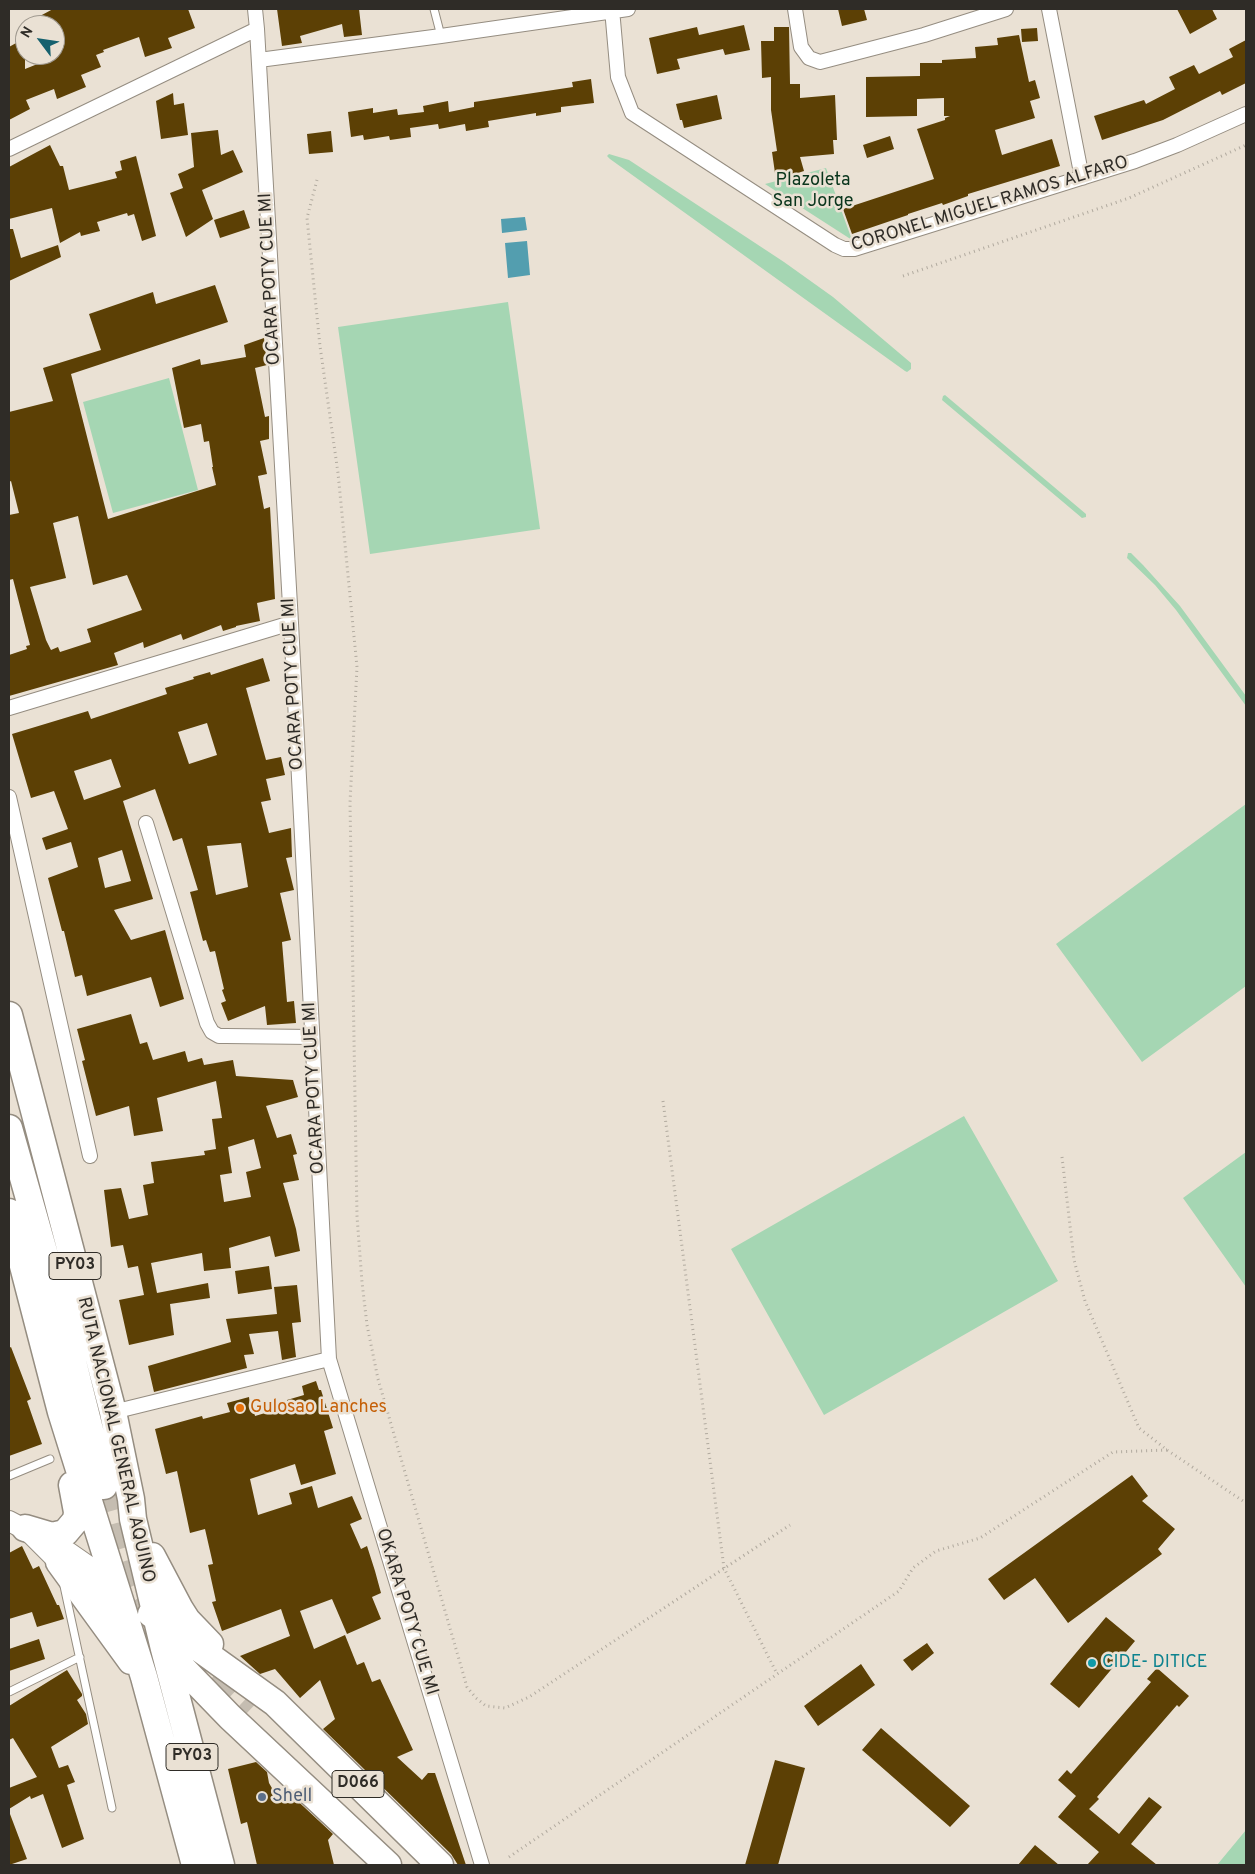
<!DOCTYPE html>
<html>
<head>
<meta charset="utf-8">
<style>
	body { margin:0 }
	#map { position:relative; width:1255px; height:1874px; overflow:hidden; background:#eae1d4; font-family:Overpass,sans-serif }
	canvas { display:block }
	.frame { position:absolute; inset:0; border:10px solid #2f2c27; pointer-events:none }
	.north { position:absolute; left:15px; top:15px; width:50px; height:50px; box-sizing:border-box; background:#eae1d4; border:1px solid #9f998f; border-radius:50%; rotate:301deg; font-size:14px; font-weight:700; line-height:20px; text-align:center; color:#2f2c27 }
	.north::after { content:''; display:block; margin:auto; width:18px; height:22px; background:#16616e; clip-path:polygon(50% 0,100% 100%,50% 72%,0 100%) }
</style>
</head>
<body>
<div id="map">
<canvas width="1255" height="1874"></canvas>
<div class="frame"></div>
<div class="north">N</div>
</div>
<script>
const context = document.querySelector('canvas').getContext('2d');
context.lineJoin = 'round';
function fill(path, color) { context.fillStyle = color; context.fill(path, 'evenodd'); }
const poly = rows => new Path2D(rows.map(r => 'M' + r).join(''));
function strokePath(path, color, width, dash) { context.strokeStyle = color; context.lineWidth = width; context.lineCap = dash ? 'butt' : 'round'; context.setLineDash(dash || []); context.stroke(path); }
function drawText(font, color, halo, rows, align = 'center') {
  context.font = font + ' Overpass,sans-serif'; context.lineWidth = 5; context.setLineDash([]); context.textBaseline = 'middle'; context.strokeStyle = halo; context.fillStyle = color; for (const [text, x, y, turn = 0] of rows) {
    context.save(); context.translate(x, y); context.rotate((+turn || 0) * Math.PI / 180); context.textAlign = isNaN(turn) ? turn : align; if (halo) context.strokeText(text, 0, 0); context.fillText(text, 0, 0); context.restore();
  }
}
fill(poly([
	[609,154,629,160,784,262,833,297,911,363,911,369,907,372,905,371,610,159,607,156],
	[826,168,830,179,852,240,765,184],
	[508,302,540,529,370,554,338,327],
	[169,378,198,490,113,513,83,402],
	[945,395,1086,514,1086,517,1082,518,942,400,943,396],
	[1128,553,1131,553,1143,565,1180,606,1246,696,1246,706,1176,610,1155,585,1127,558],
	[1246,804,1246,986,1142,1062,1056,944],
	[964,1116,1058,1281,824,1415,731,1249],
	[1246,1152,1246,1287,1183,1198],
	[1246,1830,1246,1865,1217,1865]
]), '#a5d6b3');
fill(poly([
	[525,217,527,230,502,233,501,219],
	[527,241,530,275,508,278,505,243]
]), '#539eaf');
fill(poly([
	[53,9,188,9,195,28,168,38,172,48,145,57,139,37,103,50,104,52,96,55,101,67,81,75,86,87,57,99,54,89,26,100,30,109,9,120,9,47,25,38,25,69,55,57,55,25,43,25,40,16],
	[277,9,359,9,362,35,344,37,342,24,300,36,302,43,282,46],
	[838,9,864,9,867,20,842,26],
	[1177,9,1212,9,1217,19,1190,34],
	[744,25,750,50,725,55,723,49,677,59,680,69,657,74,649,38,697,27,699,35],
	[774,27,789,27,790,84,800,84,800,98,835,95,837,140,833,140,834,154,800,157,804,171,776,180,772,152,777,151,771,110,771,77,762,78,761,41,774,41],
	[1037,28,1038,41,1022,42,1021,29],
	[1019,35,1029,82,1035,80,1040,98,1030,101,1035,118,995,130,1002,155,1052,139,1060,166,968,194,968,196,943,205,942,203,908,214,908,215,852,234,843,209,934,179,917,129,945,120,945,118,950,116,944,116,944,98,917,99,917,116,866,117,866,77,920,76,920,63,942,63,942,60,976,58,975,47,998,45,997,38],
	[1246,40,1246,83,1222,95,1220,91,1163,120,1102,140,1094,116,1144,100,1146,104,1175,89,1169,77,1194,65,1199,74,1233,57,1229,49],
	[591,79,594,103,561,107,561,112,536,116,536,113,488,121,489,127,466,131,465,124,439,129,438,124,410,128,411,137,390,140,389,136,364,140,363,135,351,137,348,112,373,108,373,113,397,109,398,115,424,112,423,106,448,101,449,112,474,107,474,102,573,87,572,82],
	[173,93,174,105,184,103,188,135,161,139,156,101],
	[717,95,722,119,684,128,682,120,680,120,676,104],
	[218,130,221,155,233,150,243,172,202,190,213,219,186,237,170,193,183,188,178,174,194,167,191,133],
	[331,131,333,152,309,154,307,134],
	[890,136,894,149,867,158,863,145],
	[50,145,60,166,63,166,69,190,117,178,115,172,122,170,120,161,136,156,156,236,142,241,134,214,128,216,127,213,97,222,100,231,81,236,80,232,60,243,52,208,9,219,9,167],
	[244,210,250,228,220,238,214,220],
	[9,229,13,229,21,258,58,245,61,257,9,281],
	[215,285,228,322,71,374,108,519,216,485,212,467,213,467,209,441,204,442,201,424,184,428,172,368,200,359,201,365,246,357,244,345,264,338,267,365,255,368,265,417,269,416,269,439,260,441,267,474,258,476,264,509,270,507,275,599,257,603,260,621,236,626,236,627,223,631,221,625,183,640,181,634,144,648,143,642,114,653,118,665,9,696,9,655,27,649,26,646,30,645,13,579,9,580,9,515,19,513,11,481,9,482,9,412,53,401,43,368,101,350,89,314,153,292,156,304],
	[78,516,93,585,127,575,142,610,87,629,91,642,60,652,58,647,51,650,46,640,30,587,66,578,53,523],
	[263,658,270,681,246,688,266,760,281,757,285,775,266,779,271,800,261,802,269,833,291,828,292,857,286,858,294,890,280,893,291,940,282,942,287,1002,294,1001,296,1023,267,1025,265,1006,228,1021,221,1003,226,1001,222,990,224,989,215,951,210,952,206,940,203,941,190,892,198,890,182,838,173,841,155,789,123,801,153,899,114,910,131,940,165,930,184,999,160,1007,151,977,87,996,82,975,75,977,64,931,62,931,48,878,78,867,71,842,46,850,42,838,68,829,54,791,31,798,12,734,88,711,91,719,167,694,165,688,194,679,193,677,210,672,211,675],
	[207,723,217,755,189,764,178,732],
	[111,759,121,787,84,800,74,771],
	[241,843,248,887,216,895,207,846],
	[122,850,131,881,105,888,98,858],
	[131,1014,140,1044,147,1042,153,1060,185,1051,188,1062,202,1058,204,1065,233,1060,236,1076,293,1080,298,1097,266,1106,277,1138,291,1134,297,1154,293,1155,299,1180,283,1183,296,1229,300,1251,275,1257,270,1236,229,1248,231,1268,204,1271,202,1253,151,1263,157,1293,208,1283,210,1298,170,1304,174,1335,129,1345,119,1300,144,1295,138,1266,128,1268,123,1245,111,1247,104,1190,121,1188,129,1219,148,1215,143,1185,154,1183,151,1162,205,1155,204,1151,216,1149,212,1119,222,1118,216,1081,157,1098,163,1131,134,1136,129,1106,96,1116,82,1061,85,1060,77,1029],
	[254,1139,261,1168,246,1172,251,1197,224,1202,220,1175,232,1173,228,1147],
	[269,1266,272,1289,238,1294,235,1271],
	[297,1285,301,1322,292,1323,296,1357,282,1360,278,1331,249,1334,254,1354,244,1355,247,1368,154,1392,148,1366,231,1342,226,1319,277,1314,274,1287],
	[11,1347,31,1399,27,1401,42,1444,9,1456,9,1348],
	[316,1381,319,1390,321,1390,333,1428,324,1431,336,1474,301,1485,295,1464,250,1479,258,1515,292,1504,289,1493,312,1486,318,1508,352,1496,362,1519,350,1524,361,1549,367,1546,375,1571,381,1593,372,1597,381,1619,347,1634,332,1599,300,1611,314,1649,345,1635,357,1665,364,1662,372,1682,380,1679,413,1750,397,1757,422,1780,428,1773,435,1773,466,1865,458,1865,451,1854,323,1729,335,1719,320,1680,300,1698,275,1669,260,1674,240,1656,290,1636,281,1609,222,1631,212,1602,216,1601,208,1565,213,1564,205,1529,190,1533,177,1471,166,1474,155,1429,202,1416,203,1419,230,1412,227,1403,249,1397,250,1406,253,1406,255,1416,289,1406,287,1400,304,1395,302,1386],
	[1132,1475,1148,1496,1142,1501,1175,1529,1158,1549,1162,1554,1068,1623,1035,1578,1004,1600,988,1579],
	[22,1546,33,1569,39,1566,57,1605,59,1605,64,1619,37,1627,32,1612,9,1619,9,1553],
	[1106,1617,1135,1641,1079,1708,1050,1684],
	[39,1639,45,1659,9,1671,9,1649],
	[927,1643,934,1653,912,1671,903,1660],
	[861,1664,875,1685,818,1726,804,1706],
	[1157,1668,1189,1696,1179,1707,1177,1705,1097,1797,1099,1799,1089,1809,1119,1834,1149,1797,1162,1807,1131,1844,1157,1865,1087,1865,1099,1852,1058,1817,1076,1796,1058,1780,1067,1770,1071,1774,1151,1682,1147,1679],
	[67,1670,82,1694,82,1696,77,1700,86,1714,88,1724,51,1747,59,1768,68,1765,75,1782,67,1785,84,1839,62,1848,43,1794,31,1799,30,1796,9,1809,9,1788,37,1777,13,1738,9,1740,9,1706],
	[881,1728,970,1806,950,1827,862,1750],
	[775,1760,805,1768,778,1865,745,1865],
	[256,1762,267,1772,269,1783,280,1802,288,1792,333,1834,328,1840,334,1865,257,1865,247,1822,241,1824,228,1769],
	[10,1814,27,1859,9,1865,9,1815],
	[1035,1845,1059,1865,1018,1865]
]), '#5c4005');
strokePath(poly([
	[104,1486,127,1566,138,1592,153,1618],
	[210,1680,246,1714]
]), '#c5bdb1', 26, [26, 13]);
const lane = poly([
	[434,9,441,36],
	[9,1476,50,1459],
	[64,1586,112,1808],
	[9,1692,80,1657]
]);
const street = poly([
	[255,9,257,29,291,623,329,1359,482,1865],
	[612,9,618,77,632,113,835,245,844,249,854,249,1135,161,1177,145,1246,114],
	[795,9,801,47,809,58,820,62,924,35,1006,9],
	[1049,9,1082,178],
	[259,60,441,36,628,9],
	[9,149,257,29],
	[9,708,291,623],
	[9,797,90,1156],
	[146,823,207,1023,212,1032,219,1036,226,1036,312,1037],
	[113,1412,329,1359]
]);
const secondary = poly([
	[9,1521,68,1552,114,1584],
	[25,1528,59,1562,123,1612]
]);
const highway = poly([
	[9,1015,113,1412,131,1499,133,1519,164,1649,221,1865],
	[9,1128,56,1294,104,1486],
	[9,1212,61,1412,144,1677,195,1865],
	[25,1528,52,1536,65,1533,76,1520,77,1512,72,1485],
	[152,1556,180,1609,187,1620,210,1644],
	[59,1562,131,1661],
	[151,1614,275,1703,440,1865],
	[165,1650,230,1717,388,1865]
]);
strokePath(lane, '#958d81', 9);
strokePath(street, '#958d81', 16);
strokePath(secondary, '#958d81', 22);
strokePath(highway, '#958d81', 29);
strokePath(poly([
	[317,180,307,218,320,346,338,473,357,667,350,803,357,1216,362,1282,367,1325,378,1379,467,1687,476,1698,486,1706,505,1708,529,1697,790,1525],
	[903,276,1129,198,1246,145],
	[663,1101,724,1568,777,1674],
	[1062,1157,1074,1260,1085,1301,1139,1428,1167,1450,1246,1503],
	[509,1857,899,1591,913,1568,936,1551,980,1538,1113,1452,1167,1450]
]), '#b1aa9f', 3, [1, 4]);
strokePath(lane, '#fff', 7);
strokePath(street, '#fff', 14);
strokePath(secondary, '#fff', 20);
strokePath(highway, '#fff', 26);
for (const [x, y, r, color] of [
	[240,1408,5,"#e8710a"],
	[1092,1663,5,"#0f9aa8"],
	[262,1797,5,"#5c6f8a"]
]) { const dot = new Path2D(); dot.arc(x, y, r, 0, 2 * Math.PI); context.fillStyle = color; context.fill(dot); strokePath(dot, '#eae1d4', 2); }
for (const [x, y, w] of [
	[75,1266,52],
	[192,1757,52],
	[358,1784,52]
]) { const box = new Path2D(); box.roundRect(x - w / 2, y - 13.5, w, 27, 4); context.fillStyle = '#eae1d4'; context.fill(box); strokePath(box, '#2f2c27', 1); }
drawText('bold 16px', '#2f2c27', null, [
	["PY03",75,1266],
	["PY03",192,1757],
	["D066",358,1784]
]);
drawText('18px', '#09351c', '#eae1d4', [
	["Plazoleta",813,181],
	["San Jorge",813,202]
]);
drawText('18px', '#2f2c27', '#eae1d4', [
	["CORONEL MIGUEL RAMOS ALFARO",990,205,-17],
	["OCARA POTY CUE MI",271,279,-93],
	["OCARA POTY CUE MI",294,684,-93],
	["OCARA POTY CUE MI",315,1088,-93],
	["RUTA NACIONAL GENERAL AQUINO",115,1440,77],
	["OKARA POTY CUE MI",406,1612,73]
]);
drawText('18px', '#c56008', '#eae1d4', [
	["Gulosao Lanches",250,1408]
], 'left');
drawText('18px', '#0d838f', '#eae1d4', [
	["CIDE- DITICE",1102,1663]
], 'left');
drawText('18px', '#4e5e75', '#eae1d4', [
	["Shell",272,1797]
], 'left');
</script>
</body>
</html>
